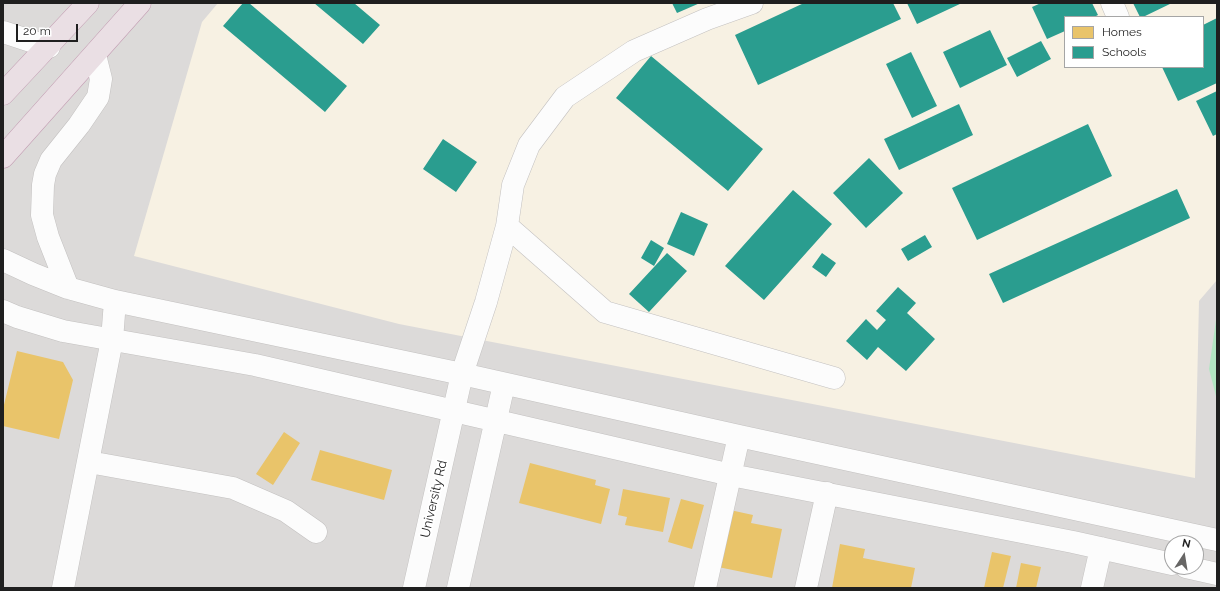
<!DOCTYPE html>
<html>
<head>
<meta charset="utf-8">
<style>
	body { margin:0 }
	#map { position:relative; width:1220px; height:591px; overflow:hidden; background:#edeae8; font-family:Raleway,sans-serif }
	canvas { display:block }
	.frame { position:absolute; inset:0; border:4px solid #1f1f1f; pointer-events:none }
	.legend { position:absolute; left:1064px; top:16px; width:140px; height:52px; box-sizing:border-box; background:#fff; border:1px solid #a5a5a5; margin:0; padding:5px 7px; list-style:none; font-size:12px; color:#1f1f1f }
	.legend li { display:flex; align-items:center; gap:8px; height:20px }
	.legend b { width:20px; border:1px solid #a5a5a5 }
	.north { position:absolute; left:1164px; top:535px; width:40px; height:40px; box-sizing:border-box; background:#fff; border:1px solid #a5a5a5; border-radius:50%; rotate:12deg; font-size:11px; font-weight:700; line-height:16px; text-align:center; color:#1f1f1f }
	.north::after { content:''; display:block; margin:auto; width:14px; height:18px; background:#676665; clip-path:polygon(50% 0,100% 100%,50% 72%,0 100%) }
	.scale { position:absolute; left:16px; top:24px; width:62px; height:18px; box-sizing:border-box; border:2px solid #1f1f1f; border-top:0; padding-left:5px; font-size:12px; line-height:14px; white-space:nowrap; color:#1f1f1f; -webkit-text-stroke:3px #fff; paint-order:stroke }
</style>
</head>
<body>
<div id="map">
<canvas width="1220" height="591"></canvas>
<div class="frame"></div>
<ul class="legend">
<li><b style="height:11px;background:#e9c46a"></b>Homes</li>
<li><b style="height:11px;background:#2a9d8f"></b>Schools</li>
</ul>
<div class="north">N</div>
<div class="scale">20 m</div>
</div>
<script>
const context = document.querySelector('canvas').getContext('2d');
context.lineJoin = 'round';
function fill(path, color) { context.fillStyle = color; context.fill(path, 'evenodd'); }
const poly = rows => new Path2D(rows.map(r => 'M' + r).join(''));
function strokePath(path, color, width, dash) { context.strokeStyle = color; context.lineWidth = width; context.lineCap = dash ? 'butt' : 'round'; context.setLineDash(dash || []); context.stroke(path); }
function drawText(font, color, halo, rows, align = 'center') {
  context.font = font + ' Raleway,sans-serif'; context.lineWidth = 4; context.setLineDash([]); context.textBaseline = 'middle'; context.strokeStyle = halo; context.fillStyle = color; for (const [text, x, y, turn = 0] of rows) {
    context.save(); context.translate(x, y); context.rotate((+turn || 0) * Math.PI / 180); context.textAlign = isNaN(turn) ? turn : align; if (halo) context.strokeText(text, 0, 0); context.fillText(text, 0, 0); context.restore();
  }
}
fill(poly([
	[3,3,1217,3,1217,588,3,588],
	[1065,17,1203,17,1203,67,1065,67],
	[1172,543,1196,543,1196,567,1172,567]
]), '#dcdad9');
fill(poly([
	[218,3,1217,3,1217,280,1199,301,1195,478,399,324,134,256,202,22],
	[1065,17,1203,17,1203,67,1065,67]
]), '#f7f1e3');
fill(poly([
	[1217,313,1217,400,1209,369]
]), '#b2e5c2');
fill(poly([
	[17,351,63,362,73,380,59,439,3,426,3,409],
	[284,432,300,443,273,485,256,474],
	[320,450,392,470,384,500,311,480],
	[530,463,596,480,595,485,610,489,601,524,519,503],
	[623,489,670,498,663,532,625,525,627,517,618,515],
	[681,499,704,505,692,549,668,542],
	[730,510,753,515,751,523,782,529,772,578,718,567],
	[840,544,865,549,863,558,915,568,911,588,832,588],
	[992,552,1011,556,1003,588,984,588],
	[1021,563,1041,567,1036,588,1016,588]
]), '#e9c46a');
fill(poly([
	[243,3,249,3,347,86,325,112,223,26],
	[314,3,354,3,380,25,363,44],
	[672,3,700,3,677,13],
	[804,3,893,3,901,19,758,85,735,35],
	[907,3,962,3,917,24],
	[1041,3,1092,3,1098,15,1094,17,1065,17,1065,31,1047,39,1032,7],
	[1133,3,1172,3,1143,17,1140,17],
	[1217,18,1217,83,1178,101,1162,67,1203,67,1203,25],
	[990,30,1007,65,960,88,943,52],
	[1041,41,1051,59,1017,77,1007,58],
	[911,52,937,106,912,118,886,64],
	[651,56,763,149,728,191,616,98],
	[1217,91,1217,134,1213,136,1196,101],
	[959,104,973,135,899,170,884,139],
	[1088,124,1112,176,977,240,952,188],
	[443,139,477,162,456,192,423,169],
	[869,158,903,193,866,228,833,193],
	[1177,189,1190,218,1003,303,989,274],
	[793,190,832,224,764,300,725,266],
	[681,212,708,224,694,256,667,244],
	[925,235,932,247,908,261,901,249],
	[651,240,664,248,654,266,641,258],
	[667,253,687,271,649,312,629,294],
	[822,253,836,263,826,277,812,267],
	[898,287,916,303,907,313,935,339,906,371,878,347,867,360,846,341,866,319,877,330,886,320,876,311]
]), '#2a9d8f');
const minor = poly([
	[1112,3,1118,17],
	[3,32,49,47],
	[507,226,605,312,834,378],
	[3,260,33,274,68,288,115,301,462,374,739,436,1217,540],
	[68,288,48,237,42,215,43,185,45,174,51,160,79,125,98,97,101,79,95,55],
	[3,311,17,317,63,331,255,365,731,475,1073,542,1172,564],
	[89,462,233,488,286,511,316,532],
	[1186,567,1217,574],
	[63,588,112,340,115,301],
	[414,588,462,374,486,302,507,226,513,185,529,145,565,97,634,51,707,19,752,3],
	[458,588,504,384],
	[705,588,739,436],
	[806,588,827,493],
	[1092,588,1101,548]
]);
const highway = poly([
	[3,94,88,3],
	[3,157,140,3]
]);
strokePath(minor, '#c3c1c0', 23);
strokePath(highway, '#c39eb3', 23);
strokePath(minor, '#fcfcfc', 22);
strokePath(highway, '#eadfe4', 22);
drawText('13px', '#1f1f1f', '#fff', [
	["University Rd",434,499,-77]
]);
</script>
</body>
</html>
